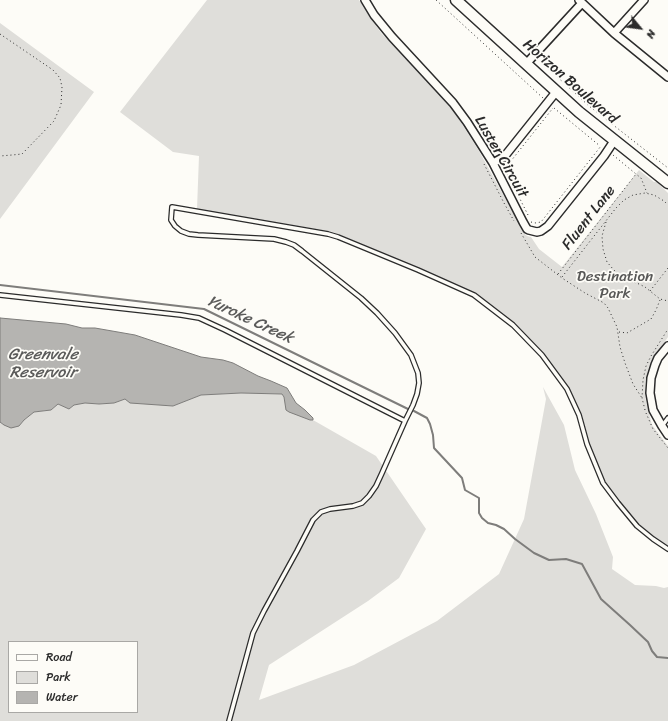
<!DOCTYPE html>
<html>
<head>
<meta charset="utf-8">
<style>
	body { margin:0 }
	#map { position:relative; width:668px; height:721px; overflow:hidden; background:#fdfcf7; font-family:Sriracha,sans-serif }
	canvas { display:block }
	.legend { position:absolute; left:8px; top:641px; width:130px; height:72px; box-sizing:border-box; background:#fdfcf7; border:1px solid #a9a8a5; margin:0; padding:5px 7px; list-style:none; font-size:12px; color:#2b2b2b }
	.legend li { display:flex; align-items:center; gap:8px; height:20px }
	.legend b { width:20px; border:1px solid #a9a8a5 }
	.north { position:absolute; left:620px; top:8px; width:40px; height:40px; -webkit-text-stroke:3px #fdfcf7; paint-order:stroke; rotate:119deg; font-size:11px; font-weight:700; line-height:16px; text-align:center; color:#2b2b2b }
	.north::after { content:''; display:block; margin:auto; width:14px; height:18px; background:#2b2b2b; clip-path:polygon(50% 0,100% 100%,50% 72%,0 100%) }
</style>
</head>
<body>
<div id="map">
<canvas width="668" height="721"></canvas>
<ul class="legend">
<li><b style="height:5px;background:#fdfcf7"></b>Road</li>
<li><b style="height:11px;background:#dfdeda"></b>Park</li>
<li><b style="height:11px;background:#b5b4b1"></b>Water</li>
</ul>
<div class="north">N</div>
</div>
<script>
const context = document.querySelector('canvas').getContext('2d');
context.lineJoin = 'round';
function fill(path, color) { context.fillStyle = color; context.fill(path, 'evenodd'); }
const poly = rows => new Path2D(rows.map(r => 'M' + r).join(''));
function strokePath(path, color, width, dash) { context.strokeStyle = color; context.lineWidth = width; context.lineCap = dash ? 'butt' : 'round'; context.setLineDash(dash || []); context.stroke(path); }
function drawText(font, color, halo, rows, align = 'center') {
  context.font = font + ' Sriracha,sans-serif'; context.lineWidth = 3.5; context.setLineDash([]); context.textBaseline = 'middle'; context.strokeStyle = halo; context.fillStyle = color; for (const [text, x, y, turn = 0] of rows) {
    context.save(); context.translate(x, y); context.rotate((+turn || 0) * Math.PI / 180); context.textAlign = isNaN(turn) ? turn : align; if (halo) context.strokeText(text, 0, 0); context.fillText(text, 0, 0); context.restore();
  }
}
fill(poly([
	[207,0,359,0,371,19,382,34,407,58,435,88,457,116,479,151,525,234,527,236,531,237,539,249,562,267,639,170,654,182,657,182,668,193,668,337,654,357,649,366,645,381,645,392,646,402,652,425,668,446,668,547,637,523,604,481,589,443,582,415,568,387,544,354,512,322,476,294,418,268,333,232,197,209,199,156,173,152,120,112],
	[0,23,94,92,0,219],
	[543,387,564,425,575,470,596,514,613,557,612,569,635,585,656,586,664,588,668,587,668,721,0,721,0,422,4,425,19,426,24,420,34,412,51,410,58,404,69,409,74,405,85,403,99,404,114,403,125,399,173,406,201,395,241,393,282,394,284,397,285,400,303,417,310,420,313,420,376,456,426,529,399,578,368,601,269,665,259,700,354,665,437,621,499,574,524,519,546,399],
	[9,642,137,642,137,712,9,712]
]), '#dfdeda');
const water = poly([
	[0,318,66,324,82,328,95,328,135,335,201,357,223,360,233,363,258,376,271,381,287,388,296,403,305,410,313,418,313,420,310,420,289,412,286,410,284,397,282,394,241,393,201,395,173,406,130,403,125,399,114,403,99,404,85,403,74,405,69,409,58,404,51,410,34,412,24,420,19,426,11,428,4,425,0,422,0,318]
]);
fill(water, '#b5b4b1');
strokePath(water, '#7e7d7b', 1);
strokePath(poly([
	[0,285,204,309,408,409],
	[414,411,427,418,430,424,433,435,434,448,462,478,465,490,479,498,479,513,482,518,488,523,496,525,504,529,515,539,534,553,549,560,566,559,582,564,601,599,630,625,648,642,652,651,657,657,668,658]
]), '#7e7d7b', 2);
const lane = poly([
	[0,295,181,315,199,318,225,330,405,421],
	[662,426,668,418],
	[229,721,253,633,264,611,297,551,313,520,321,512,330,509,353,506,362,503,369,496,376,486,382,473,405,421,413,405,417,394,419,383,418,373,411,355,395,333,377,313,361,298,302,251,294,245,286,242,274,239,198,235,189,234,181,231,175,226,171,220,172,207,328,234,338,237,418,270,474,295,513,325,542,355,567,389,579,415,587,444,603,483,618,503,637,526,653,539,668,549]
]);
const street = poly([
	[365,0,374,15,392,37,453,103,467,122,493,163,523,222,527,229,529,230,537,232,541,231,548,226,604,156,614,141],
	[579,0,614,33,668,77],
	[614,33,644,0],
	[526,64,582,3],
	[493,163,504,157,556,92],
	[668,346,658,358,655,365,651,378,650,393,653,410,662,426,668,435]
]);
const secondary = poly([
	[456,0,579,112,668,183]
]);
strokePath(lane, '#2b2b2b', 6);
strokePath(street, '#2b2b2b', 10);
strokePath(secondary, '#2b2b2b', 13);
strokePath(poly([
	[436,0,543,98],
	[0,34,53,70,60,78,62,87,61,105,54,121,22,154,12,155,0,156],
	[540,61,589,106,668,168],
	[554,108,600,146],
	[613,155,636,174,641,178,647,193],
	[484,164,504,203,514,221],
	[528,215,506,171,507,166,553,108],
	[531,222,535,223,541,222,601,146],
	[606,222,602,236,603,249,607,262,613,269,620,276,628,280,639,284,645,287,660,299,668,301],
	[521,233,535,257,562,278,585,293,604,303,608,308,617,327,620,347,625,363,633,384,642,398],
	[558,274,636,174],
	[562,277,616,208,624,200,633,195,645,193,654,195,664,201,668,205],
	[650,291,668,268],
	[619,332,627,333,651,319,656,310,660,300],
	[645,410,642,398,643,380,646,366,651,356,668,329],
	[646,413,653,429,668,448]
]), '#2b2b2b', 1, [1, 3]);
strokePath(lane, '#fdfcf7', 3.5);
strokePath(street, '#fdfcf7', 7);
strokePath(secondary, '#fdfcf7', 10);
drawText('15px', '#2b2b2b', '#fdfcf7', [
	["Horizon Boulevard",570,82,41],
	["Luster Circuit",501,157,60],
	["Fluent Lane",589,218,-52]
]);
drawText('15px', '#585857', '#fdfcf7', [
	["Destination",615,277],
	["Park",615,294]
]);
drawText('italic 16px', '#5b5b5a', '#fdfcf7', [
	["Yuroke Creek",250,320,25],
	["Greenvale",43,355],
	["Reservoir",43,373]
]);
</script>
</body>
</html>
